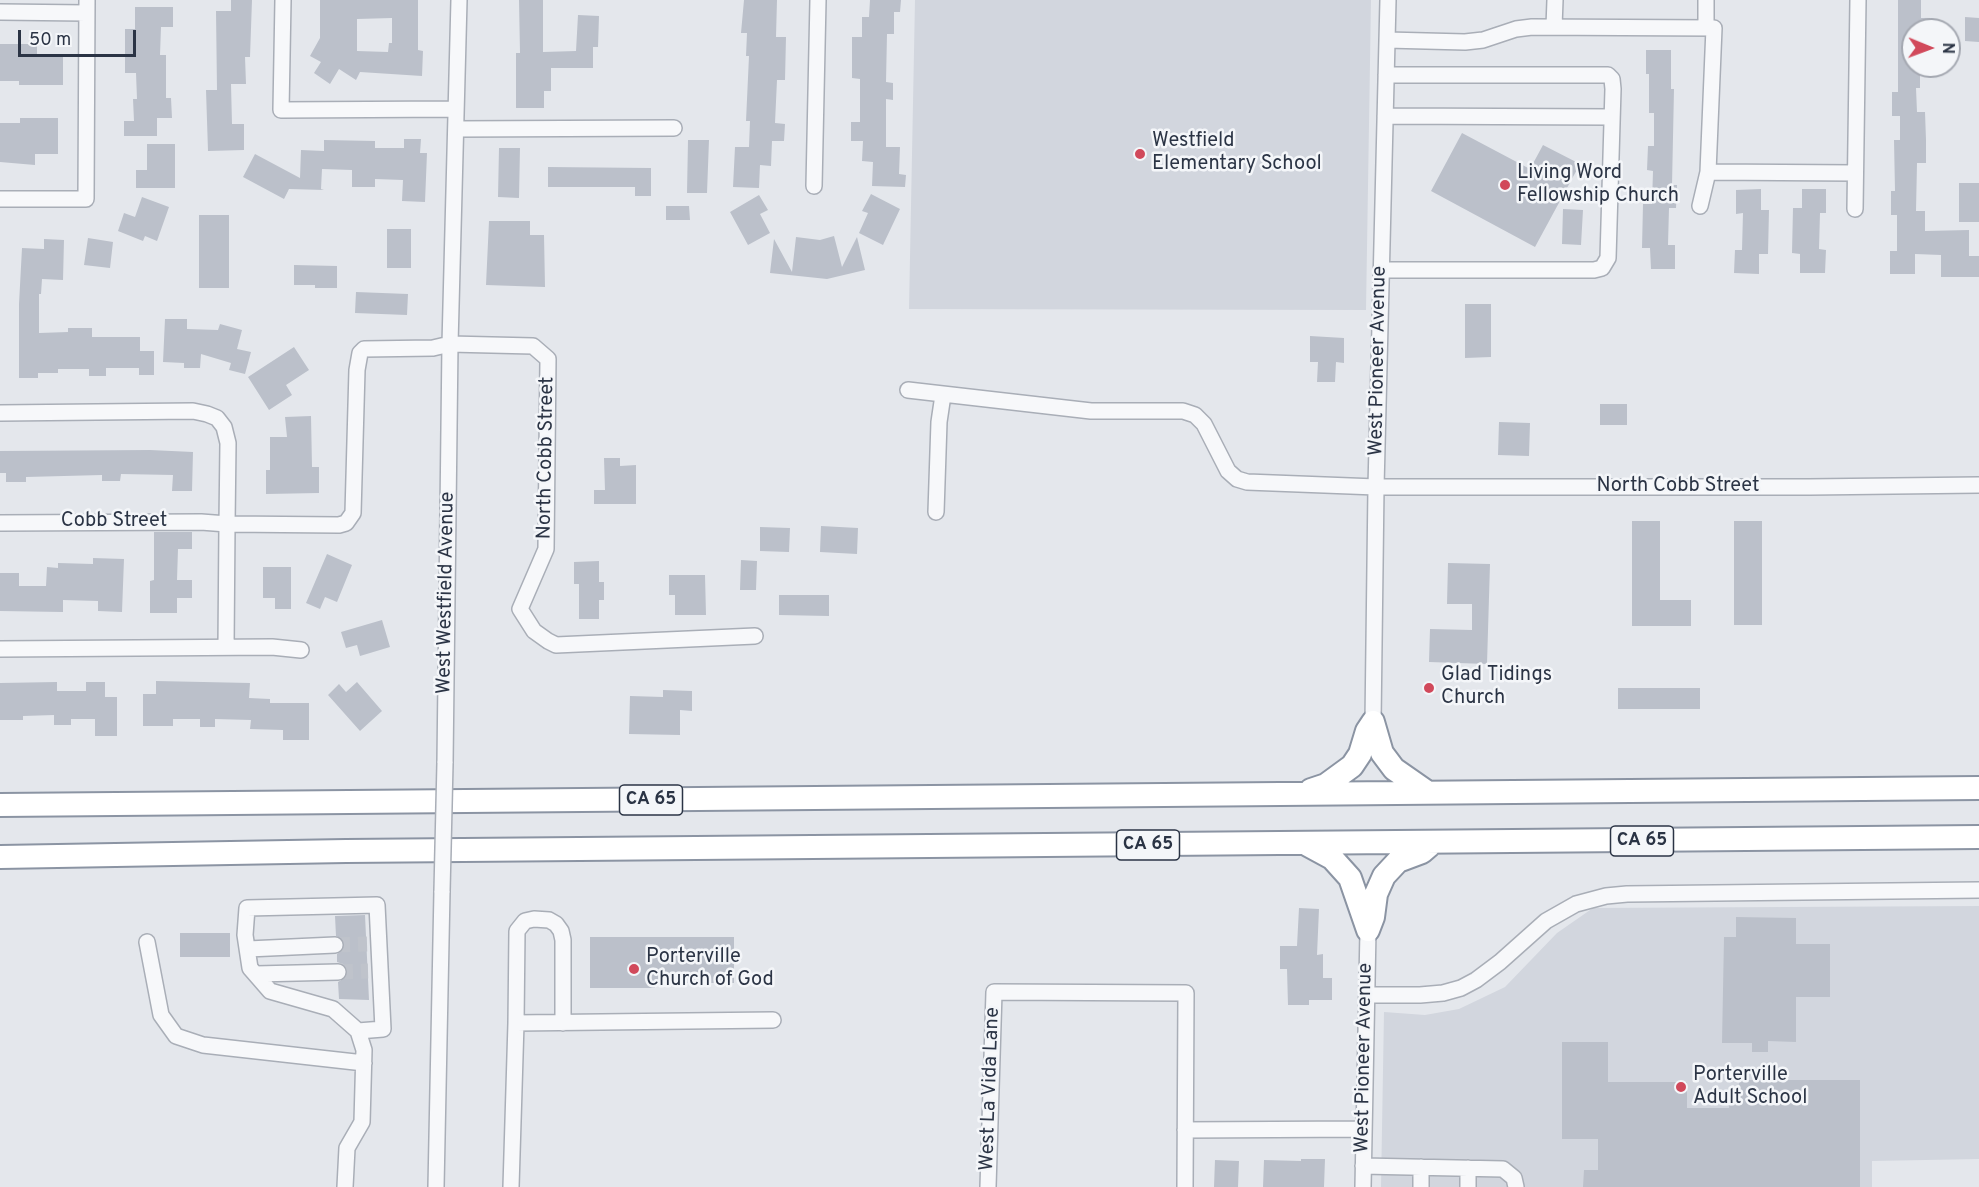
<!DOCTYPE html>
<html>
<head>
<meta charset="utf-8">
<style>
	body { margin:0 }
	#map { position:relative; width:1979px; height:1187px; overflow:hidden; background:#e4e7ec; font-family:Overpass,sans-serif }
	canvas { display:block }
	.north { position:absolute; left:1901px; top:18px; width:60px; height:60px; box-sizing:border-box; background:#f4f6f9; border:2px solid #a4a8b1; border-radius:50%; rotate:91deg; font-size:16px; font-weight:700; line-height:24px; text-align:center; color:#2b3445 }
	.north::after { content:''; display:block; margin:auto; width:21px; height:27px; background:#d1495b; clip-path:polygon(50% 0,100% 100%,50% 72%,0 100%) }
	.scale { position:absolute; left:18px; top:30px; width:118px; height:27px; box-sizing:border-box; border:3px solid #2b3445; border-top:0; padding-left:8px; font-size:18px; line-height:21px; white-space:nowrap; color:#2b3445; -webkit-text-stroke:4px #f4f6f9; paint-order:stroke }
</style>
</head>
<body>
<div id="map">
<canvas width="1979" height="1187"></canvas>
<div class="north">N</div>
<div class="scale">50 m</div>
</div>
<script>
const context = document.querySelector('canvas').getContext('2d');
context.lineJoin = 'round';
function fill(path, color) { context.fillStyle = color; context.fill(path, 'evenodd'); }
const poly = rows => new Path2D(rows.map(r => 'M' + r).join(''));
function strokePath(path, color, width, dash) { context.strokeStyle = color; context.lineWidth = width; context.lineCap = dash ? 'butt' : 'round'; context.setLineDash(dash || []); context.stroke(path); }
function drawText(font, color, halo, rows, align = 'center') {
  context.font = font + ' Overpass,sans-serif'; context.lineWidth = 5; context.setLineDash([]); context.textBaseline = 'middle'; context.strokeStyle = halo; context.fillStyle = color; for (const [text, x, y, turn = 0] of rows) {
    context.save(); context.translate(x, y); context.rotate((+turn || 0) * Math.PI / 180); context.textAlign = isNaN(turn) ? turn : align; if (halo) context.strokeText(text, 0, 0); context.fillText(text, 0, 0); context.restore();
  }
}
fill(poly([
	[915,0,1371,0,1366,310,909,309],
	[1979,906,1979,1159,1872,1161,1872,1187,1381,1187,1384,1012,1425,1015,1459,1009,1505,987,1557,933,1593,908]
]), '#d2d6de');
fill(poly([
	[231,0,252,0,250,57,245,57,246,84,231,84,232,124,244,124,244,150,208,151,206,90,217,90,216,11,231,11],
	[320,0,418,0,418,50,423,51,422,76,360,72,356,80,339,69,330,84,314,73,321,62,310,56,320,38],
	[392,18,392,43,389,43,388,52,357,51,357,19],
	[519,0,543,0,543,52,576,51,578,15,599,16,598,47,593,47,593,68,551,68,551,91,544,91,544,108,516,108,516,53,520,53],
	[744,0,777,0,776,37,786,37,785,80,777,80,775,123,785,124,784,141,772,141,771,166,760,165,759,188,733,187,735,147,749,147,750,121,746,121,749,56,746,56,747,33,741,33],
	[870,0,901,0,900,12,894,12,894,34,887,34,886,82,893,83,893,100,886,99,886,147,900,147,899,174,906,175,905,187,872,186,873,162,862,161,863,141,851,141,851,122,860,122,860,79,852,78,852,37,862,37,862,17,869,17],
	[1898,0,1921,0,1921,18,1930,18,1930,30,1913,30,1913,66,1920,66,1920,88,1916,88,1917,112,1925,112,1926,140,1926,163,1917,163,1916,211,1925,211,1925,231,1969,230,1969,256,1979,256,1979,277,1941,277,1941,255,1915,254,1915,274,1890,274,1890,251,1897,251,1897,215,1891,215,1891,191,1895,191,1894,140,1900,140,1900,116,1892,116,1892,92,1898,92],
	[135,7,173,7,173,27,161,27,160,55,166,55,166,98,171,98,172,118,157,118,157,136,124,136,124,121,134,121,133,99,137,99,136,73,125,73,125,29,135,29],
	[1965,17,1979,18,1979,42,1965,41],
	[0,44,37,44,37,56,63,56,63,85,19,85,19,81,0,81],
	[1646,50,1671,50,1671,89,1674,89,1672,185,1677,185,1676,208,1669,208,1668,245,1675,245,1675,269,1651,269,1650,248,1642,248,1643,204,1652,204,1653,171,1647,170,1648,146,1654,146,1654,113,1649,113,1649,74,1646,74],
	[20,118,58,118,58,154,35,154,35,165,0,162,0,123,20,123],
	[1462,133,1530,169,1543,145,1580,164,1535,247,1431,191],
	[404,139,421,139,420,153,427,153,425,202,402,201,403,180,375,179,375,187,352,187,352,170,322,169,321,189,324,190,289,189,284,199,243,177,255,154,300,178,301,150,324,151,324,140,375,141,375,148,404,148],
	[688,140,709,140,707,193,687,193],
	[147,144,175,144,175,188,136,188,136,170,147,170],
	[499,148,520,148,519,198,498,197],
	[548,167,651,168,651,196,635,196,635,187,548,187],
	[1959,183,1979,183,1979,222,1959,222],
	[1761,189,1761,210,1769,210,1768,254,1759,254,1759,274,1734,273,1735,250,1742,250,1743,213,1736,214,1736,190],
	[1802,189,1826,189,1826,213,1820,213,1819,249,1826,250,1825,273,1800,273,1800,254,1792,253,1793,208,1802,208],
	[871,194,900,209,883,245,859,233,868,213,862,211],
	[759,195,768,210,760,214,770,233,748,245,730,212],
	[142,197,169,207,157,241,145,236,143,241,118,231,124,213,135,217],
	[666,206,689,206,690,220,666,220],
	[1563,209,1583,210,1581,245,1562,244],
	[199,215,229,215,229,288,199,288],
	[489,221,530,221,530,235,544,235,545,287,486,285],
	[387,229,411,229,411,268,387,268],
	[834,236,842,267,857,237,865,270,827,279,770,273,774,239,792,272,796,237,820,240],
	[88,238,113,242,110,268,84,265],
	[44,239,64,240,63,280,42,279,41,294,39,294,39,333,68,332,68,328,92,328,92,337,140,337,140,351,154,351,154,375,139,375,139,368,106,368,106,376,89,376,89,369,58,369,58,373,38,373,38,378,19,378,19,304,22,248,44,249],
	[294,265,337,266,337,288,315,288,315,285,294,285],
	[356,292,408,294,407,315,355,313],
	[1465,304,1491,304,1491,357,1465,358],
	[165,319,187,319,187,329,218,330,220,324,242,330,237,349,251,352,245,374,229,370,231,363,201,354,200,368,184,368,184,363,163,362],
	[1310,336,1344,338,1344,363,1336,362,1335,382,1317,382,1318,362,1310,362],
	[294,347,309,370,286,385,292,395,269,410,248,377],
	[1600,404,1627,404,1627,425,1600,425],
	[311,416,312,467,319,467,319,493,266,494,266,470,270,470,270,437,287,437,285,417],
	[1499,422,1530,423,1529,456,1498,455],
	[150,450,193,452,192,491,172,491,173,475,121,474,120,481,102,481,102,475,26,477,26,482,6,482,6,473,0,473,0,451],
	[604,458,620,458,620,466,636,465,636,504,594,504,594,490,605,490],
	[1632,521,1660,521,1660,600,1691,600,1691,626,1632,626],
	[1734,521,1762,521,1762,625,1734,625],
	[821,526,858,528,857,554,820,552],
	[760,527,790,528,789,552,760,551],
	[154,532,192,532,192,549,178,549,177,580,192,580,192,598,177,598,177,613,150,613,150,581,154,580],
	[327,554,352,565,337,602,325,597,320,609,306,603],
	[93,558,124,559,122,612,98,611,98,601,63,600,63,612,0,611,0,573,19,573,19,586,46,586,47,567,58,568,58,563,93,564],
	[741,560,757,561,756,590,740,590],
	[599,561,599,582,604,582,604,600,599,600,599,619,579,619,579,584,574,584,574,562],
	[1448,563,1490,564,1487,664,1429,662,1430,629,1472,630,1472,604,1447,604],
	[263,567,291,567,291,609,275,609,275,598,263,598],
	[669,575,705,575,706,615,675,615,675,595,669,595],
	[779,595,829,595,829,616,779,615],
	[382,620,390,647,360,656,357,645,346,648,341,632],
	[156,681,250,683,249,698,270,699,270,703,309,703,309,740,283,740,283,730,250,729,251,720,215,719,215,727,200,727,200,719,173,719,173,726,143,726,143,694,156,694],
	[57,682,57,691,86,691,86,682,105,682,105,697,117,697,117,736,95,736,95,719,71,719,71,725,54,725,54,715,23,716,23,720,0,720,0,683],
	[357,682,382,711,360,731,328,695,339,684,346,692],
	[1618,688,1700,688,1700,709,1618,709],
	[663,690,692,691,692,711,680,710,680,735,629,734,630,696,663,697],
	[1299,908,1319,909,1317,955,1323,954,1323,978,1332,978,1332,1000,1309,1000,1309,1005,1288,1005,1287,969,1280,969,1280,946,1297,946],
	[365,915,369,1000,339,999,338,982,346,977,348,971,343,964,337,962,337,954,343,950,345,944,343,939,336,936,335,916],
	[1736,917,1796,918,1796,944,1830,944,1830,997,1796,997,1796,1042,1768,1041,1768,1052,1752,1052,1752,1043,1722,1043,1724,937,1736,937],
	[180,933,230,933,230,957,180,957],
	[590,937,734,937,734,983,655,983,655,988,590,988],
	[1562,1042,1608,1042,1608,1082,1687,1082,1687,1108,1729,1108,1729,1088,1739,1088,1739,1080,1860,1080,1860,1187,1583,1187,1584,1170,1598,1170,1598,1139,1562,1139],
	[1301,1159,1325,1159,1324,1187,1263,1187,1264,1160,1301,1161],
	[1215,1160,1239,1161,1238,1187,1214,1187]
]), '#bbc0ca');
strokePath(poly([
	[335,945,367,944],
	[338,972,368,971]
]), '#bfc3cb', 15, [15, 8]);
const minor = poly([
	[283,0,281,110,456,109],
	[0,12,86,13],
	[1554,27,1555,0],
	[1706,28,1706,0],
	[1387,40,1465,42,1483,40,1516,29,1532,27,1714,28,1708,172,1700,206],
	[1385,116,1612,117],
	[456,129,674,128],
	[1708,172,1855,173],
	[814,186,818,0],
	[0,199,86,199,87,0],
	[1855,209,1858,0],
	[1381,270,1594,270,1602,268,1608,258,1613,89,1612,79,1608,75,1386,75],
	[908,390,1091,411,1183,411,1195,415,1204,424,1228,471,1237,479,1247,482,1376,487,1809,487,1979,485],
	[0,413,193,411,207,414,217,418,224,427,228,443,227,524,339,525,346,523,353,513,357,370,360,353,364,349,433,348,450,344,533,346,548,359,546,549,520,609,534,631,548,641,556,645,755,636],
	[936,512,939,422,943,395],
	[0,523,201,522,227,524,226,647],
	[0,649,272,647,301,650],
	[1373,722,1376,487,1388,0],
	[445,763,450,344,459,0],
	[147,942,161,1015,176,1036,203,1045,364,1063],
	[248,949,335,945],
	[256,974,338,972],
	[1367,995,1420,995,1443,993,1461,988,1476,980,1500,962,1546,921,1576,904,1606,896,1627,894,1979,890],
	[516,1023,517,931,525,921,534,919,549,920,556,924,561,931,563,940,563,1023],
	[1185,1130,1364,1129],
	[1363,1166,1503,1169,1514,1178,1516,1187],
	[1421,1167,1421,1187],
	[1468,1168,1468,1187],
	[345,1187,347,1148,362,1122,364,1050,358,1031,333,1009,270,991,250,968,245,935,247,908,377,905,383,1029,358,1031],
	[436,1187,442,891],
	[511,1187,516,1023,773,1020],
	[988,1187,994,992,1186,993,1185,1187],
	[1363,1187,1368,930]
]);
const highway = poly([
	[1373,722,1382,753,1394,769,1427,792],
	[1311,790,1326,785,1352,766,1360,754,1367,731,1373,722],
	[0,805,1979,788],
	[1308,845,1332,858,1350,878,1368,930],
	[0,857,346,851,1979,837],
	[1368,930,1373,917,1376,894,1384,876,1398,861,1422,852,1429,846]
]);
strokePath(minor, '#a9aeb7', 18);
strokePath(highway, '#8b94a3', 26);
strokePath(minor, '#f7f8fa', 15);
strokePath(highway, '#fff', 22);
const minorBridge = poly([
	[442,891,445,763]
]);
strokePath(minorBridge, '#a9aeb7', 18, []);
strokePath(minorBridge, '#f7f8fa', 15);
for (const [x, y, r, color] of [
	[1140,154,6,"#d1495b"],
	[1505,185,6,"#d1495b"],
	[1429,688,6,"#d1495b"],
	[634,969,6,"#d1495b"],
	[1681,1087,6,"#d1495b"]
]) { const dot = new Path2D(); dot.arc(x, y, r, 0, 2 * Math.PI); context.fillStyle = color; context.fill(dot); strokePath(dot, '#f4f6f9', 2); }
for (const [x, y, w] of [
	[651,800,63],
	[1642,841,63],
	[1148,845,63]
]) { const box = new Path2D(); box.roundRect(x - w / 2, y - 15, w, 30, 4.5); context.fillStyle = '#f4f6f9'; context.fill(box); strokePath(box, '#2b3445', 1.5); }
drawText('bold 18px', '#2b3445', null, [
	["CA 65",651,800],
	["CA 65",1642,841],
	["CA 65",1148,845]
]);
drawText('20px', '#2b3445', '#f4f6f9', [
	["Westfield",1152,142],
	["Elementary School",1152,165],
	["Living Word",1517,174],
	["Fellowship Church",1517,197],
	["Glad Tidings",1441,676],
	["Church",1441,699],
	["Porterville",646,958],
	["Church of God",646,981],
	["Porterville",1693,1076],
	["Adult School",1693,1099]
], 'left');
drawText('20px', '#2b3445', '#f4f6f9', [
	["West Pioneer Avenue",1379,361,-89],
	["North Cobb Street",547,458,-89],
	["North Cobb Street",1678,487],
	["Cobb Street",114,522],
	["West Westfield Avenue",447,593,-89],
	["West Pioneer Avenue",1365,1058,-89],
	["West La Vida Lane",991,1089,-88]
]);
</script>
</body>
</html>
